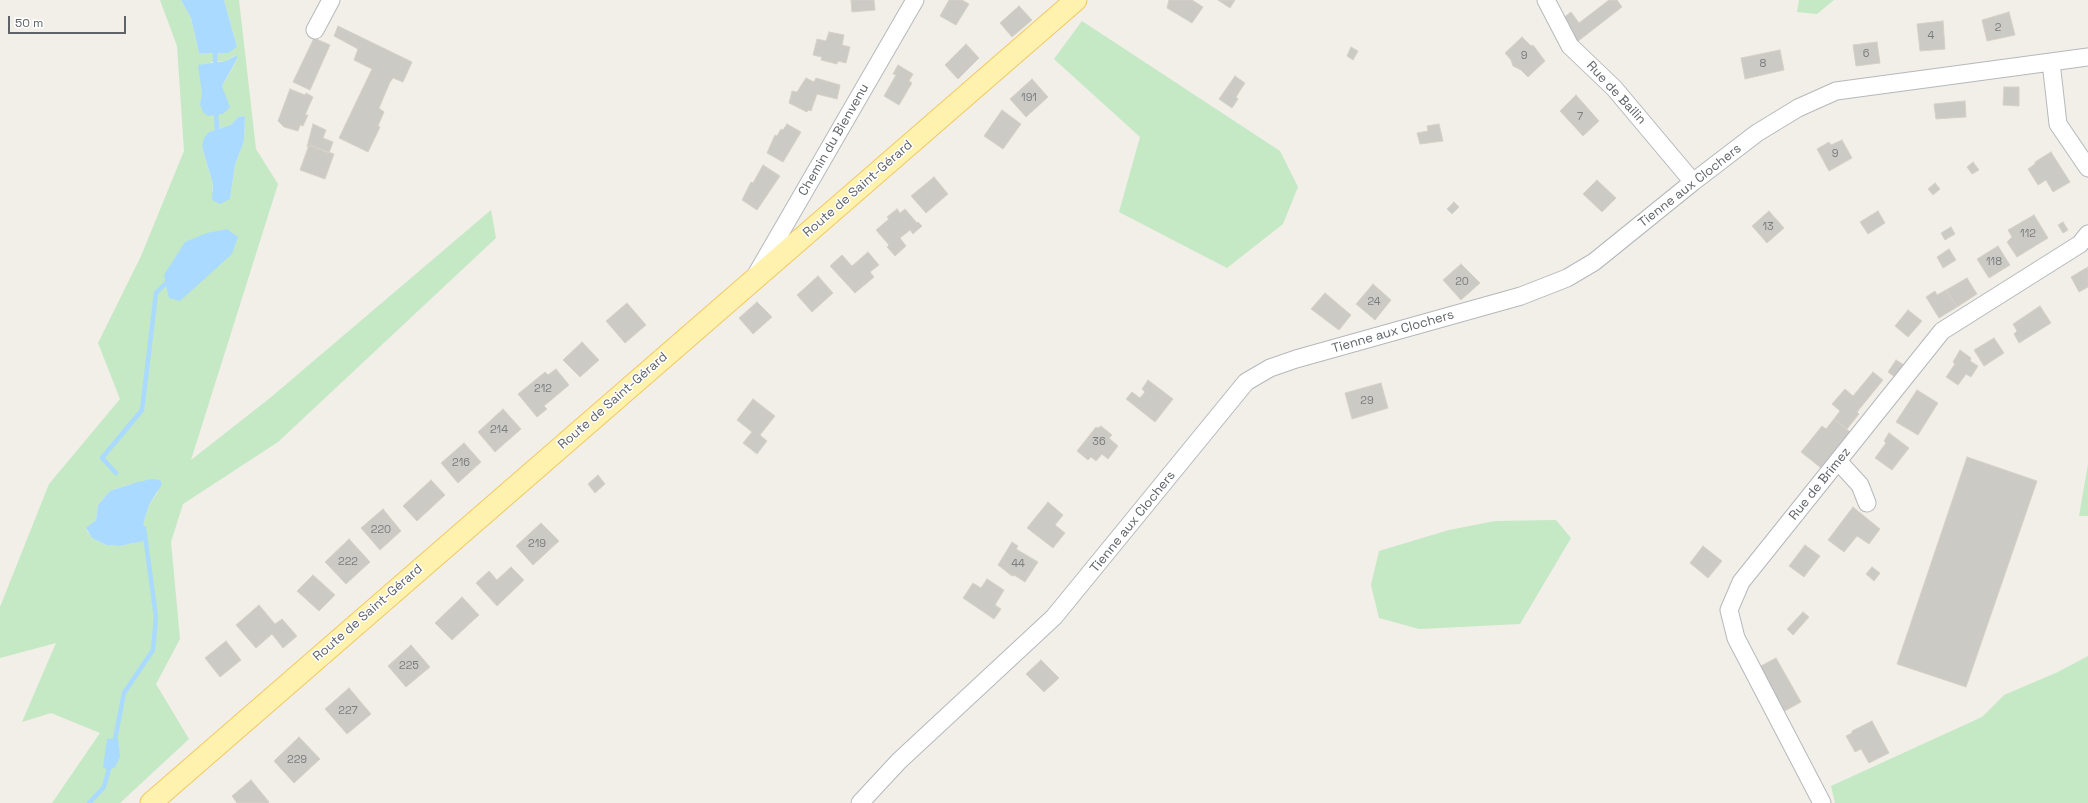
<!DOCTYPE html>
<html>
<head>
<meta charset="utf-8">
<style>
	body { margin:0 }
	#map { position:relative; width:2088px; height:803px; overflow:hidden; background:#f1efe8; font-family:"Space Grotesk",sans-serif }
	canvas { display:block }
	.scale { position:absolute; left:8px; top:16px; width:118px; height:18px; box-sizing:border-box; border:2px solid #5f6368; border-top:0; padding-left:5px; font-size:12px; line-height:14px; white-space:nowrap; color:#5f6368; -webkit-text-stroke:3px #fff; paint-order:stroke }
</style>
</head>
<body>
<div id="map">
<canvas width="2088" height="803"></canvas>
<div class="scale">50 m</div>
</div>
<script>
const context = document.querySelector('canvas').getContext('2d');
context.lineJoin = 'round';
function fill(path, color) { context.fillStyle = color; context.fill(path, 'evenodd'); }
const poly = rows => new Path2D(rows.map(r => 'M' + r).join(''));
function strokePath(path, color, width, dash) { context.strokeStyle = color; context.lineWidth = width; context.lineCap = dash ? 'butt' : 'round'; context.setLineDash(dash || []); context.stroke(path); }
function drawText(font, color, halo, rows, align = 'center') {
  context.font = font + ' "Space Grotesk",sans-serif'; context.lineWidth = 3; context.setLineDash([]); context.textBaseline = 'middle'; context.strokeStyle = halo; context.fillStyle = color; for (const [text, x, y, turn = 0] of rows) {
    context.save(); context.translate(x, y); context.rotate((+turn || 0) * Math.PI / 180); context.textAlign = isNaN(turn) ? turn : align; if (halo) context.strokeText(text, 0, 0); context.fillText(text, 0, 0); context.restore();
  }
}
fill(poly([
	[160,0,181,0,191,18,199,53,237,47,224,0,239,0,256,149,278,184,191,460,270,398,491,210,496,238,278,442,183,504,171,542,180,639,156,684,189,739,120,803,52,803,100,733,51,713,22,722,56,643,0,658,0,607,49,484,120,399,98,343,141,256,184,151,177,46],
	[236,55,237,60,222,86,200,104,211,62,226,61],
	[245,116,244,141,235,165,230,199,212,192,213,184,202,147,209,132,231,125,238,117],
	[134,483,158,492,149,505,144,521,145,534,134,543,120,546,106,545,92,538,86,529,96,520,98,505,110,491],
	[1799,0,1834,0,1817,14,1797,12],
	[1082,21,1280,151,1298,187,1283,224,1227,268,1119,212,1140,137,1054,59],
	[2088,464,2088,516,2079,516],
	[1556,520,1571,538,1520,624,1419,629,1379,618,1371,585,1379,551,1449,530,1495,521],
	[2088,656,2088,803,1835,803,1831,786,1982,717,2004,695,2058,672]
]), '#c5e8c5');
fill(poly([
	[181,0,224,0,237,47,228,53,199,53,191,18],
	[237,55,237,59,222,86,230,107,223,114,208,116,203,112,200,104,202,93,198,65,226,61],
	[245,116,244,141,235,165,230,199,220,204,212,200,213,184,202,147,204,138,209,132,231,125,238,117],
	[227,229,238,237,232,254,180,301,169,298,164,275,185,242,207,233],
	[152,479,160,480,162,484,149,505,144,521,143,541,120,546,106,545,92,538,86,528,96,520,98,505,110,491,134,483],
	[118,738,120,757,115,767,108,770,103,767,107,739]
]), '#aadaff');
strokePath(poly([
	[215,48,215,66],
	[216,110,217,134],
	[116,473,102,458,142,410,156,293,169,280],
	[114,744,124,693,153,650,156,617,144,528],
	[89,803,104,787,110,765]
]), '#aadaff', 4.5);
const building = poly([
	[851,0,874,0,875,10,852,12,851,0],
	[949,0,962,0,969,4,956,25,940,16,949,0],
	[1169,0,1192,0,1203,7,1192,23,1167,8,1169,0],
	[1218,0,1235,0,1230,8,1218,0],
	[1609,0,1617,0,1622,7,1577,42,1562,19,1571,12,1579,23,1609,0],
	[1019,6,1032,20,1012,37,1000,23,1019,6],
	[2009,12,2015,35,1987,41,1982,20,2009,12],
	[1943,21,1945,49,1920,51,1917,24,1943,21],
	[338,26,412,62,403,82,393,78,390,82,379,108,384,112,378,126,380,127,368,152,339,138,372,69,354,60,358,49,334,36,338,26],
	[829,32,844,35,842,45,850,47,846,63,838,61,837,64,821,60,822,57,813,55,817,39,826,41,829,32],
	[1522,37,1531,46,1533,45,1545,61,1528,77,1521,70,1513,66,1511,60,1505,53,1522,37],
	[314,38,330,45,310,90,293,82,314,38],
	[1877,42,1880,63,1856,66,1853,45,1877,42],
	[966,44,979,58,958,79,945,65,966,44],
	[1351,47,1358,51,1353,60,1347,56,1351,47],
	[1780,50,1784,70,1745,79,1741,58,1780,50],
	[898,65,913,74,909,81,912,83,899,105,884,96,896,75,893,74,898,65],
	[1235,76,1245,83,1236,97,1238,99,1232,108,1219,99,1235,76],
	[806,78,814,82,816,78,840,85,837,99,817,94,811,111,808,110,807,112,789,103,792,91,797,92,806,78],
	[1032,79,1048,97,1026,117,1010,99,1032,79],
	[2004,87,2019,87,2019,106,2003,105,2004,87],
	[290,89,305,95,306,93,313,97,305,115,308,115,303,126,300,125,298,131,284,127,278,121,290,89],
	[1576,95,1599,121,1583,136,1560,111,1576,95],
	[1965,101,1966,117,1936,119,1934,104,1965,101],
	[1002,110,1021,124,1003,149,984,136,1002,110],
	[313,124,326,130,323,138,333,142,329,153,309,145,307,147,313,124],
	[787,124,801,132,783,162,767,153,775,135,777,136,781,129,783,130,787,124],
	[1439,124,1443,141,1420,144,1417,133,1428,131,1427,126,1439,124],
	[1842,140,1852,158,1829,171,1817,149,1829,142,1831,145,1842,140],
	[309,145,334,154,325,179,300,170,309,145],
	[2051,152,2070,182,2053,192,2046,180,2038,185,2028,169,2035,164,2035,162,2051,152],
	[1973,162,1979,170,1972,174,1967,167,1973,162],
	[763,165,780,176,757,210,742,200,751,182,753,183,763,165],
	[934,177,948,194,926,213,911,196,934,177],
	[1597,180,1616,198,1602,212,1583,194,1597,180],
	[1935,183,1940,189,1933,195,1928,189,1935,183],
	[1454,202,1459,207,1452,214,1447,209,1454,202],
	[897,209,900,213,905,209,917,223,918,222,922,226,913,234,910,230,900,238,906,246,895,256,887,247,889,245,876,230,889,219,887,217,897,209],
	[1769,211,1784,228,1767,243,1752,226,1769,211],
	[1878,211,1885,223,1868,234,1860,222,1878,211],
	[2034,215,2048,238,2017,257,2007,242,2012,237,2008,230,2034,215],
	[2063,222,2068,230,2063,233,2058,225,2063,222],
	[1951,227,1955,234,1945,240,1941,233,1951,227],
	[1998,246,2010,265,1989,278,1977,259,1998,246],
	[1949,249,1956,260,1943,268,1937,257,1949,249],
	[868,252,879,265,870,272,874,277,855,293,830,266,842,255,852,266,868,252],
	[1461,264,1480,283,1461,300,1443,280,1461,264],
	[2088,267,2088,287,2079,292,2071,277,2088,267],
	[818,276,833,293,812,312,797,295,818,276],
	[1967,278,1977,294,1957,307,1946,290,1967,278],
	[1373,284,1391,300,1375,320,1356,304,1373,284],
	[1946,290,1957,307,1939,318,1926,297,1935,291,1937,295,1946,290],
	[1325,293,1351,315,1339,330,1311,309,1325,293],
	[757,302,772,317,753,334,739,318,757,302],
	[627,303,646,325,625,343,606,321,627,303],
	[2040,306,2051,323,2019,343,2014,334,2017,331,2013,324,2040,306],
	[1908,310,1922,321,1908,337,1895,326,1908,310],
	[1994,338,2004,353,1984,366,1974,350,1994,338],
	[582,342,599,360,580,377,563,360,582,342],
	[1960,350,1971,358,1970,361,1978,366,1971,377,1966,374,1958,385,1946,377,1955,364,1953,362,1960,350],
	[1896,360,1904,365,1896,378,1888,372,1896,360],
	[556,369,569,385,544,406,547,409,537,417,518,394,545,372,548,375,556,369],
	[1873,372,1883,380,1857,412,1859,414,1847,429,1834,419,1840,411,1832,404,1845,389,1853,396,1873,372],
	[1148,380,1173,399,1155,422,1126,399,1132,392,1140,398,1145,392,1142,389,1148,380],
	[1381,383,1388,408,1352,419,1345,393,1381,383],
	[1917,390,1938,403,1918,435,1896,422,1917,390],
	[753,399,775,416,760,435,767,441,757,454,743,443,752,432,737,420,753,399],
	[503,409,521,429,495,452,478,432,503,409],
	[1834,419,1850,432,1821,468,1801,452,1822,426,1826,429,1834,419],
	[1101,426,1112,435,1109,438,1118,446,1108,459,1102,454,1096,461,1091,457,1088,460,1077,451,1096,427,1098,428,1101,426],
	[1889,433,1909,448,1892,470,1875,458,1886,443,1884,441,1889,433],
	[464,443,481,462,458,483,441,463,464,443],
	[1967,457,2037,481,1966,687,1897,664,1967,457],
	[598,475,605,484,595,493,588,484,598,475],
	[431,480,445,495,417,521,403,506,431,480],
	[1048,502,1063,515,1055,525,1065,533,1053,548,1027,528,1048,502],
	[1853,507,1880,529,1869,544,1857,536,1844,552,1828,540,1853,507],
	[383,509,401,531,380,550,361,528,383,509],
	[541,523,559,541,533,565,516,546,541,523],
	[349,539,370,562,346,584,325,562,349,539],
	[1012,542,1018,546,1016,549,1038,562,1025,582,1014,575,1012,576,998,565,1012,542],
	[1805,545,1820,556,1804,577,1789,566,1805,545],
	[1703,546,1722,561,1708,578,1690,563,1703,546],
	[511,567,524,580,497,606,476,583,489,571,497,580,511,567],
	[1872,567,1880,573,1874,581,1866,574,1872,567],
	[313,575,335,595,319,611,297,591,313,575],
	[987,579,1004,590,995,605,1001,609,994,619,963,598,973,583,981,588,987,579],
	[462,597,479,615,452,640,435,623,462,597],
	[259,605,275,624,282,619,297,636,283,648,272,634,256,648,236,625,259,605],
	[1803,612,1809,617,1793,635,1787,629,1803,612],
	[226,641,241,660,220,677,205,658,226,641],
	[411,645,430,667,406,687,388,666,411,645],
	[1776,658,1801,702,1783,712,1757,668,1776,658],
	[1041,660,1059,678,1044,692,1026,674,1041,660],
	[349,688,371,714,347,734,325,709,349,688],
	[1872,721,1889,753,1869,763,1861,749,1855,752,1846,736,1852,733,1852,731,1872,721],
	[299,737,320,759,294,783,274,761,299,737],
	[251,780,269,802,268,803,237,803,232,796,251,780]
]);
fill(building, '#cccac5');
strokePath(building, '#d6d1c6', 1);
const minor = poly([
	[1546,0,1570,46,1614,88,1693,182],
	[315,30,331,0],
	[2088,57,2051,62,2058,124,2088,168],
	[757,273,915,0],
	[1838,461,1860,485,1867,503],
	[860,803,899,761,1054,617,1246,382,1270,368,1296,359,1521,296,1567,278,1594,262,1693,182,1757,133,1798,108,1836,91,2051,62],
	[1822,803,1736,638,1729,610,1741,582,1942,331,2080,244,2088,234]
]);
const major = poly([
	[151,803,1076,0]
]);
strokePath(minor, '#b5b8bc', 19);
strokePath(major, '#f2c960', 23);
strokePath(minor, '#fff', 17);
strokePath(major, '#fff2af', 21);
drawText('11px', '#7a7d7f', null, [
	["2",1998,28],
	["4",1931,36],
	["6",1866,54],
	["9",1524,56],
	["8",1763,64],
	["191",1029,98],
	["7",1580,117],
	["9",1835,154],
	["13",1768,227],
	["112",2028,234],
	["118",1994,262],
	["20",1462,282],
	["24",1374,302],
	["212",543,389],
	["29",1367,401],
	["214",499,430],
	["36",1099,442],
	["216",461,463],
	["220",381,530],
	["219",537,544],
	["222",348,562],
	["44",1018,564],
	["225",409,666],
	["227",348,711],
	["229",297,760]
]);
drawText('13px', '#5f6368', '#fff', [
	["Rue de Bailin",1616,93,47],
	["Chemin du Bienvenu",834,140,-60],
	["Tienne aux Clochers",1690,186,-38],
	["Route de Saint-Gérard",858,189,-41],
	["Tienne aux Clochers",1393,332,-16],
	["Route de Saint-Gérard",613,401,-41],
	["Rue de Brimez",1820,484,-51],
	["Tienne aux Clochers",1133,522,-51],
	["Route de Saint-Gérard",368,613,-41]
]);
</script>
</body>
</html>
